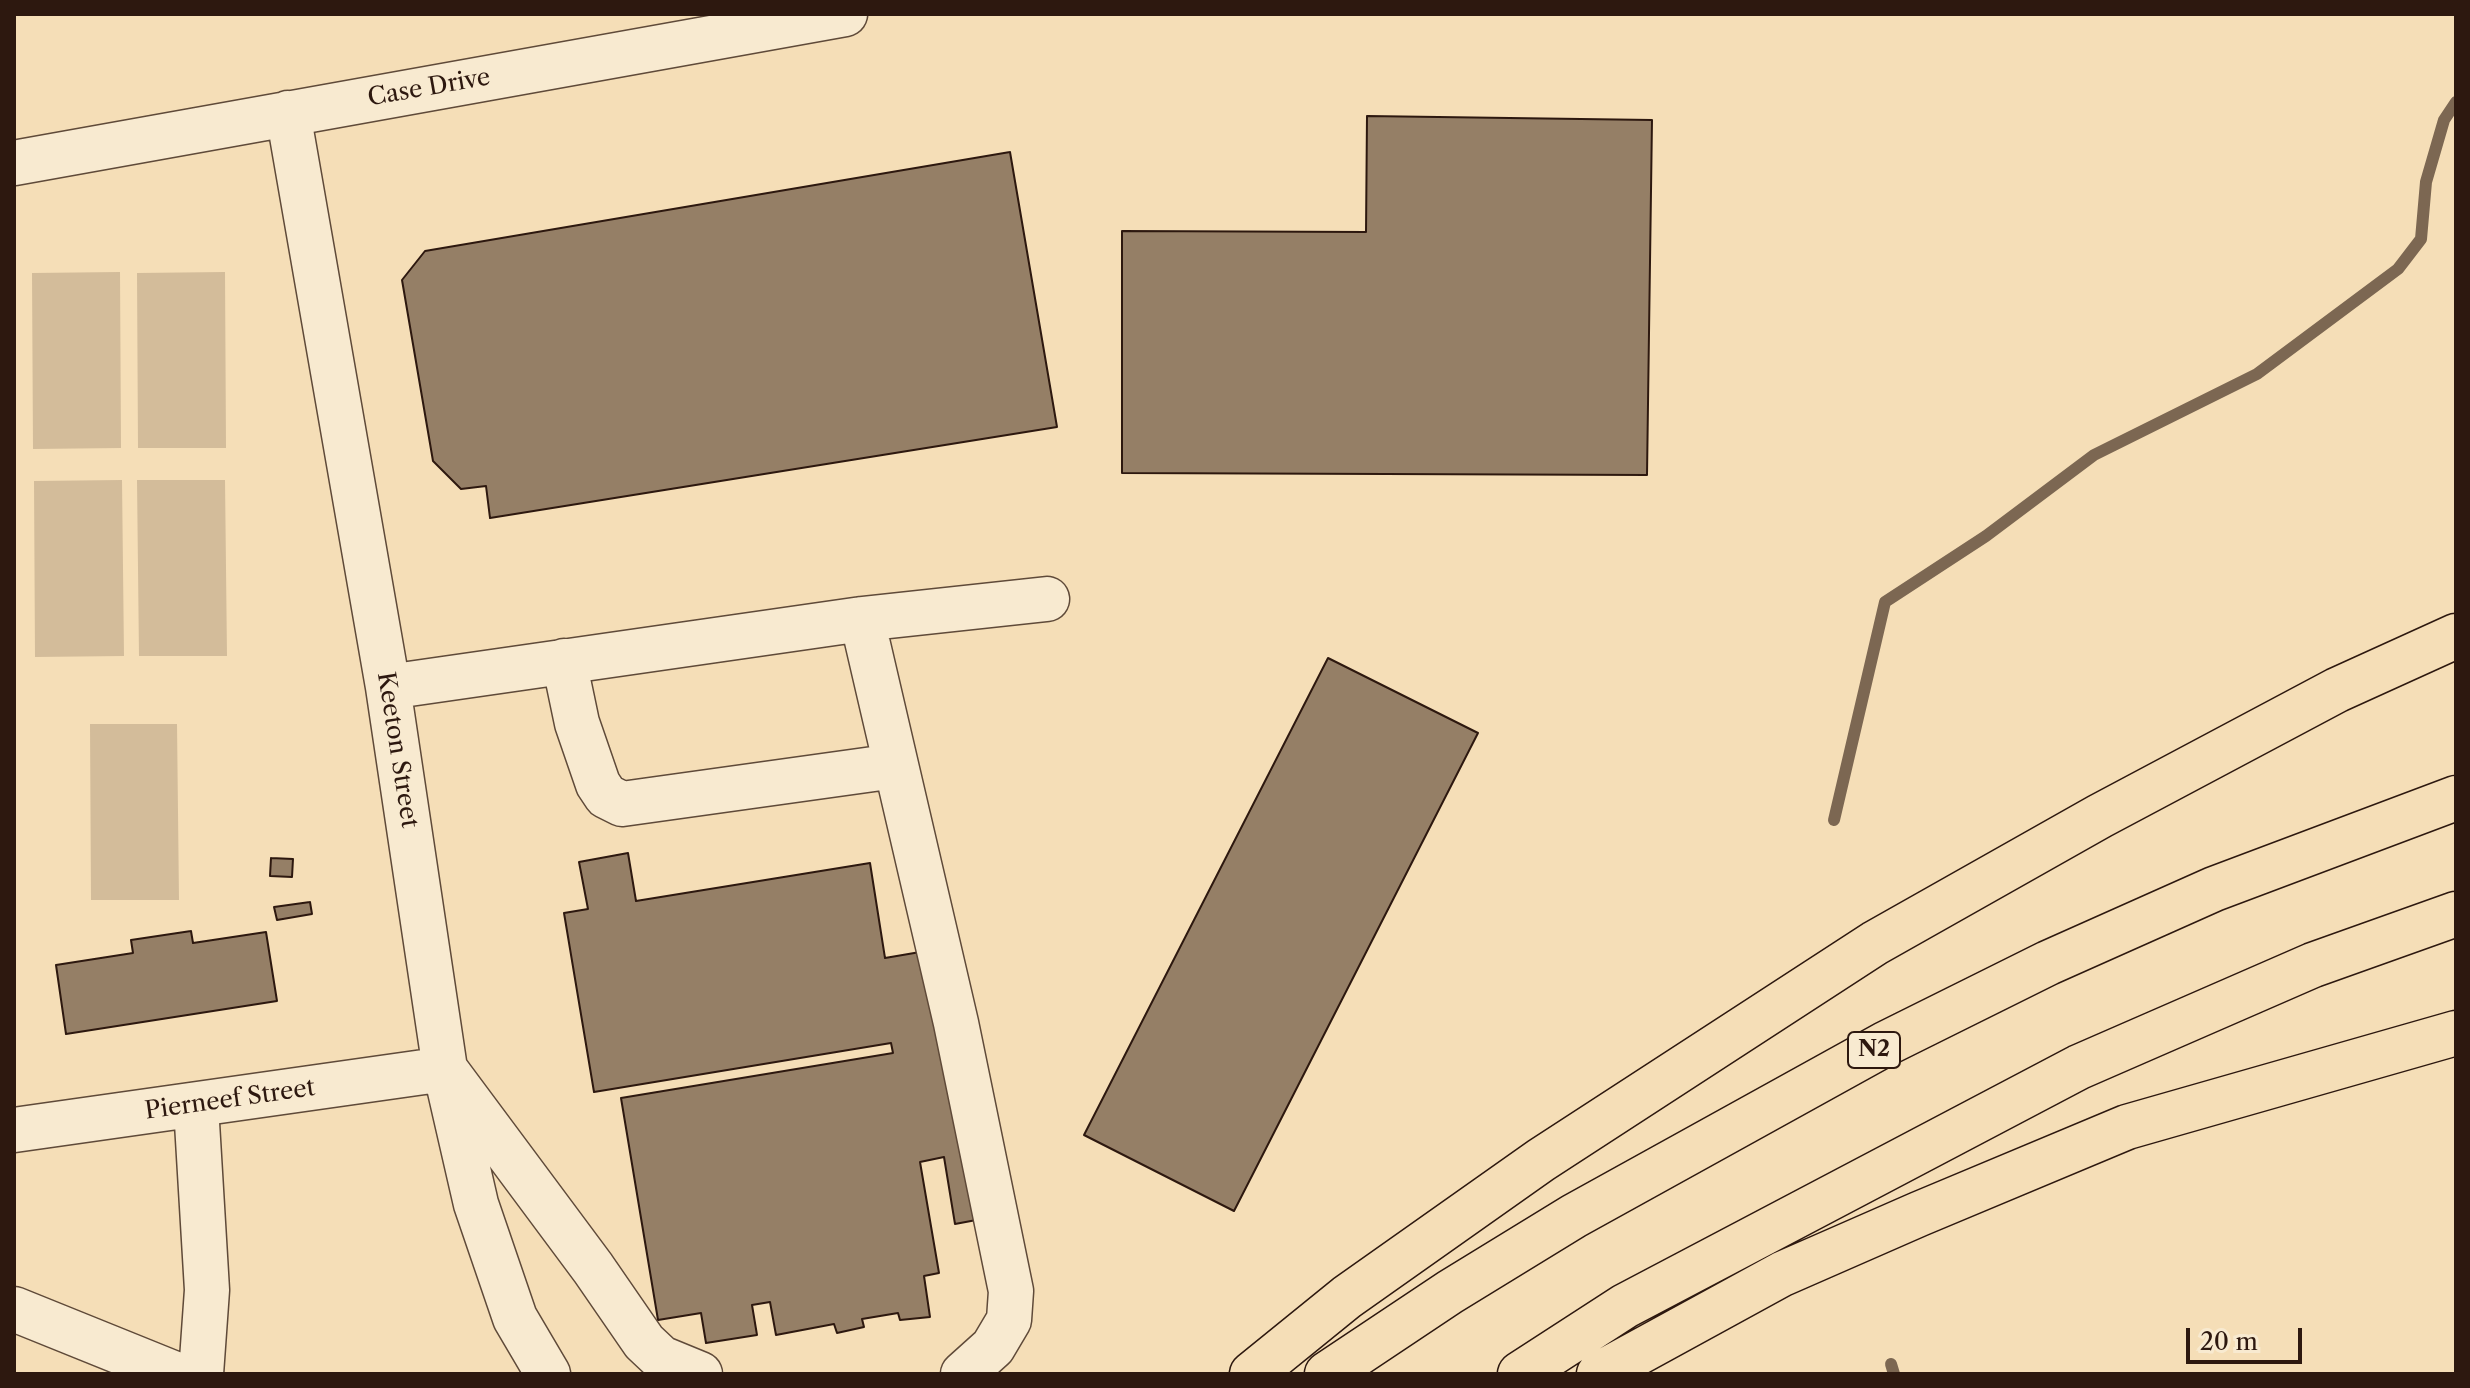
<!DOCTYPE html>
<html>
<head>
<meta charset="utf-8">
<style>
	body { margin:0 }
	#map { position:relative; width:2470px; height:1388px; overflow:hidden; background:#f5deb7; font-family:"Libre Caslon Text",serif }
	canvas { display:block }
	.frame { position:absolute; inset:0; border:16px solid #2d180f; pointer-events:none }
	.scale { position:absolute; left:2186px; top:1328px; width:116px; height:36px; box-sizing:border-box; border:4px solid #2d180f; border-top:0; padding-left:10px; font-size:24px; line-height:28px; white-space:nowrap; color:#2d180f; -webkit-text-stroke:6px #f8ead0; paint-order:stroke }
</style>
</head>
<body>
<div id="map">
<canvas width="2470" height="1388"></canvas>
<div class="frame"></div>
<div class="scale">20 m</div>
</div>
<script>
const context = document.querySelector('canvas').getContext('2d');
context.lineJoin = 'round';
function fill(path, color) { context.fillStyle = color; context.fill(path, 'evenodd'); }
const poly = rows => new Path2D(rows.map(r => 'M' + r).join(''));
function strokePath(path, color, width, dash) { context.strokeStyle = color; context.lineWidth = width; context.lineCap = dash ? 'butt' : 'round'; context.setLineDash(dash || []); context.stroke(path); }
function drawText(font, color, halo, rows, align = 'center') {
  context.font = font + ' "Libre Caslon Text",serif'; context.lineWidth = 6; context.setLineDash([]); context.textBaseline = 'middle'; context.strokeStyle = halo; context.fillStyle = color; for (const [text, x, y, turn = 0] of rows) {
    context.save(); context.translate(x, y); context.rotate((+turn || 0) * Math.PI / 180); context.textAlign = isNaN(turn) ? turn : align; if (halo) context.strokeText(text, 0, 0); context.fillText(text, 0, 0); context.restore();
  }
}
fill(poly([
	[120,272,121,448,33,449,32,273],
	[225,272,226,448,138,448,137,273],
	[122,480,124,656,35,657,34,481],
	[137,480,225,480,227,656,139,656],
	[90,724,177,724,179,900,91,900]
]), '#d3bc9a');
strokePath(poly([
	[1834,820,1885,602,1986,536,2094,455,2257,374,2398,269,2421,239,2426,182,2444,120,2456,102],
	[1891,1364,1894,1374]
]), '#7c6752', 12);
const building = poly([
	[1367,116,1652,120,1647,475,1122,473,1122,231,1366,232,1367,116],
	[1010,152,1057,427,490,518,486,486,461,489,433,461,402,280,425,251,1010,152],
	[1328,658,1478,733,1234,1211,1084,1135,1328,658],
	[628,853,636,901,870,863,885,958,926,951,987,1218,955,1224,944,1157,920,1162,939,1273,924,1276,930,1317,900,1320,898,1313,862,1319,864,1327,837,1333,834,1324,776,1335,770,1302,752,1305,757,1335,706,1343,701,1313,658,1320,621,1098,893,1053,891,1043,594,1092,564,913,588,909,579,862,628,853],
	[271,858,293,859,292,877,270,876,271,858],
	[310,902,312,914,277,920,274,907,310,902],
	[191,931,193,943,266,932,277,1001,66,1034,56,965,133,953,131,940,191,931]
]);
fill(building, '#957f66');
strokePath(building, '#2d180f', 2);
const minor = poly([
	[288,113,388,687,445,1069,476,1204,515,1318,548,1374],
	[14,163,845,14],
	[862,619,956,1023,1011,1291,1009,1320,993,1347,963,1374],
	[564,661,577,723,598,784,606,796,622,804,895,766],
	[388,687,862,619,1047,599],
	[196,1106,207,1290,201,1374],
	[14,1130,445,1069,593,1268,644,1342,661,1358,700,1374],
	[14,1309,175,1374]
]);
const highway = poly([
	[1252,1374,1347,1297,1541,1160,1875,943,2100,816,2337,690,2456,636],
	[1327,1374,1450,1292,1574,1216,1885,1044,2048,963,2214,889,2456,798],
	[1520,1374,1625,1306,2079,1067,2313,965,2456,914],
	[1599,1374,1782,1274,1919,1214,2127,1127,2456,1033]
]);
strokePath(minor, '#5f4a39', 47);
strokePath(highway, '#2d180f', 47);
strokePath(minor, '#f8ead0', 44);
strokePath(highway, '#f5deb7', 44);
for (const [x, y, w] of [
	[1874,1050,52]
]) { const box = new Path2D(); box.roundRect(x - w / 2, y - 18, w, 36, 6); context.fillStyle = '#f8ead0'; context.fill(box); strokePath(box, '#2d180f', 2); }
drawText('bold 22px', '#2d180f', null, [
	["N2",1874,1050]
]);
drawText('24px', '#2d180f', '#f8ead0', [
	["Case Drive",429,88,-10],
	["Keeton Street",397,750,81],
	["Pierneef Street",230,1100,-8]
]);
</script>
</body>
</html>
